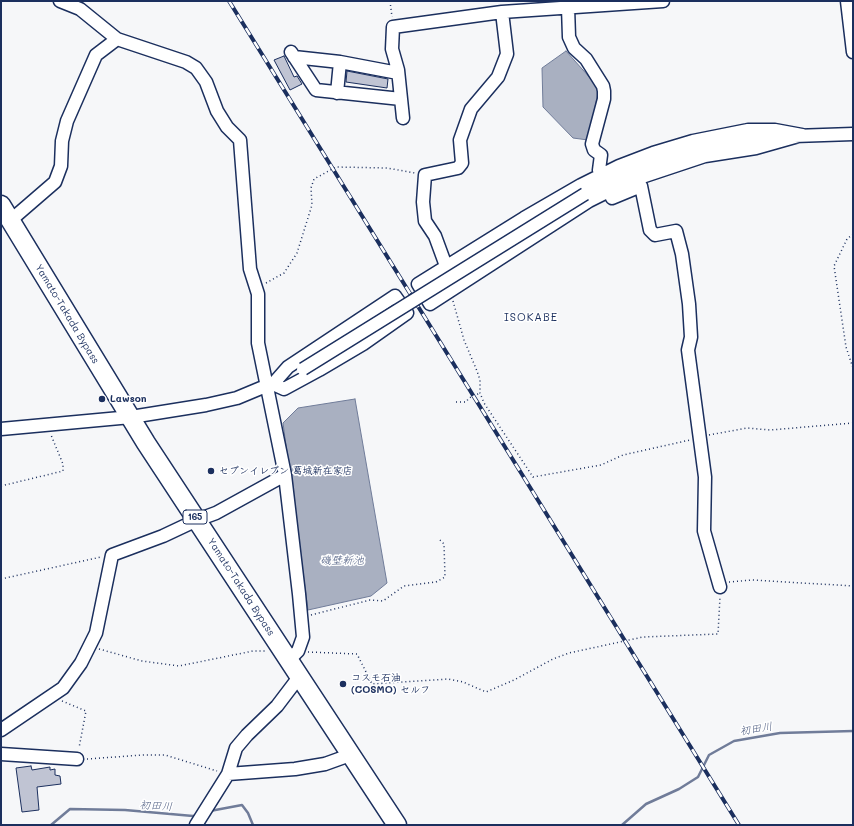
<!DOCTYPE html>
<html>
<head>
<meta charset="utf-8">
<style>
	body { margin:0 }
	#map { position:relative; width:854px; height:826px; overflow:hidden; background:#f6f7f9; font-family:Mali,sans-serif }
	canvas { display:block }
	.frame { position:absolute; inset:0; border:2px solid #1b2f5e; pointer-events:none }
</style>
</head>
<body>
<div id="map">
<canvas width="854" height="826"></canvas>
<div class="frame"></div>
</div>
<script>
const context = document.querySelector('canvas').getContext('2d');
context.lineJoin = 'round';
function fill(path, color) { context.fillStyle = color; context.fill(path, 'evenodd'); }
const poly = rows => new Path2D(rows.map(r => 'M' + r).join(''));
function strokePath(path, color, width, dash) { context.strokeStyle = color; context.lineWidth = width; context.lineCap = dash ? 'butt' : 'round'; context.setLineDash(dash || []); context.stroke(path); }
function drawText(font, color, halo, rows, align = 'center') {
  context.font = font + ' Mali,"Klee One",sans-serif'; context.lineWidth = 3; context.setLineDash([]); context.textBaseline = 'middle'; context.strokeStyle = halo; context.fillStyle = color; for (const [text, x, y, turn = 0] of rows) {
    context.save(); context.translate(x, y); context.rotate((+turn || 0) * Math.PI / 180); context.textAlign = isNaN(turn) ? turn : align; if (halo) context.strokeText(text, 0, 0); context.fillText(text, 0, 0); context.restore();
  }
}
const water = poly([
	[566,51,599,88,588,140,573,138,543,107,542,68,566,51],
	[355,399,387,583,371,596,308,610,283,423,298,408,355,399]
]);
fill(water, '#a9b0c1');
strokePath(water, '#707c99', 1);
strokePath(poly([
	[210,811,242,805,248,813,253,825],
	[51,825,70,809,125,810,193,816,198,815],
	[622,825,646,804,679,789,698,777,709,755,734,741,780,733,853,731]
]), '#707c99', 2.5);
const building = poly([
	[284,56,294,77,297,76,302,84,290,90,274,60,284,56],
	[347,71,388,79,387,88,346,82,347,71],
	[31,766,32,770,50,767,50,770,55,769,55,775,60,776,61,784,37,787,39,810,22,812,16,768,31,766]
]);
fill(building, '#c0c4d3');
strokePath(building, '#1b2f5e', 1);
const minor = poly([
	[60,1,80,9,117,39,186,62,196,68,206,82,217,111,227,127,240,140,250,269,258,294,258,343,285,475,299,594,303,637,298,651,289,660],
	[847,1,853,52],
	[568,7,569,37,574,48,586,59,603,86,604,91,604,99,592,144,594,150,601,155,599,170,600,175],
	[291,52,316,90,401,99],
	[294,57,340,62,398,73],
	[337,93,340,62],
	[403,118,398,70,392,49,393,27,502,12,663,1],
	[748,130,775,130,802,135,756,148,705,156,627,182,589,201,430,304,418,284,524,218,581,185,619,166,653,153,693,141,748,130],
	[794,136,853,134],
	[585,194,655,161,686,152,726,143,772,138],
	[612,198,641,186,650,230,655,235,676,231,682,254,689,304,691,337,688,350,705,477,704,531,720,587],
	[11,220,55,182,61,166,62,141,67,121,96,55,117,39],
	[446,266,435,236,425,221,423,202,425,175,458,168,462,163,460,140,471,109,498,77,507,54,502,12],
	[395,296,407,313,363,344,319,370,284,389,273,384,288,367,395,296],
	[1,429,131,417,206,405,237,398,273,383],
	[1,730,63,688,81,663,96,633,112,555,163,536,197,520,216,513,285,475],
	[1,754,77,759],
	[228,774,236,748,247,735,277,706,299,677],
	[196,825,228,774,295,769,325,764,350,755]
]);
const highway = poly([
	[1,205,146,443,397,825]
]);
strokePath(minor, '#1b2f5e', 15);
strokePath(highway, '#1b2f5e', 21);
strokePath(poly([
	[390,1,392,17],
	[853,234,847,239,834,266,846,347,853,368],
	[266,283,284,273,297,253,312,205,311,188,314,179,336,167,387,168,415,173],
	[453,301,464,340,477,371,480,380,480,393,484,403,533,477,601,465,623,455,690,440],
	[456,402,466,402,469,398,480,393],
	[709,435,747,428,770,430,853,423],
	[1,486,63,471,63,464,51,435],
	[1,579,101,557],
	[729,582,752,580,853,586],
	[311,615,370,600,383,601,404,586,436,582,445,577,444,544,440,540],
	[99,649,142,661,179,666,253,651,267,651],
	[308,652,357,654,372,684,448,679,463,682,486,692,514,680,553,659,569,653,643,637,718,634,720,597],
	[62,701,86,711,79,748],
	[87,759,143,755,165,755,217,771]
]), '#1b2f5e', 1.5, [1, 3]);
strokePath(minor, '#fff', 12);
strokePath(highway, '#fff', 18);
const rail = poly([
	[229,1,739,825]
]);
strokePath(rail, '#1b2f5e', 4);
strokePath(rail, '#fff', 2.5, [8]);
const minorBridge = poly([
	[303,369,585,194]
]);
strokePath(minorBridge, '#1b2f5e', 15, []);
strokePath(minorBridge, '#fff', 12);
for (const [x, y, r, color] of [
	[102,399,4,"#1b2f5e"],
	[211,471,4,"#1b2f5e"],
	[343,684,4,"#1b2f5e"]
]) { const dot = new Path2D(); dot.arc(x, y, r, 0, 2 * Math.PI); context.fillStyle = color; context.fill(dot); strokePath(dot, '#fff', 1.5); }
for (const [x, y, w] of [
	[195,517,24]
]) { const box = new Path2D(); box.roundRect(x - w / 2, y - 7, w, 14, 3); context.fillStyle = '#fff'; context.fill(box); strokePath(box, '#1b2f5e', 1); }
drawText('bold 9px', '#1b2f5e', null, [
	["165",195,517]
]);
drawText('10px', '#1b2f5e', '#fff', [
	["Yamato-Takada Bypass",67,314,59],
	["Yamato-Takada Bypass",241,587,57]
]);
drawText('bold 10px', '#1b2f5e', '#fff', [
	["Lawson",110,399],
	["セブンイレブン 葛城新在家店",219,471],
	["コスモ石油",351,678],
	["(COSMO) セルフ",351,690]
], 'left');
context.letterSpacing = '1px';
drawText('11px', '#1b2f5e', '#fff', [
	["ISOKABE",531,318]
]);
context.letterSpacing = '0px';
drawText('italic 11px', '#4d5c81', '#fff', [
	["磯壁新池",342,561],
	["初田川",756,729,-9],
	["初田川",156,806,3]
]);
</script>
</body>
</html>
